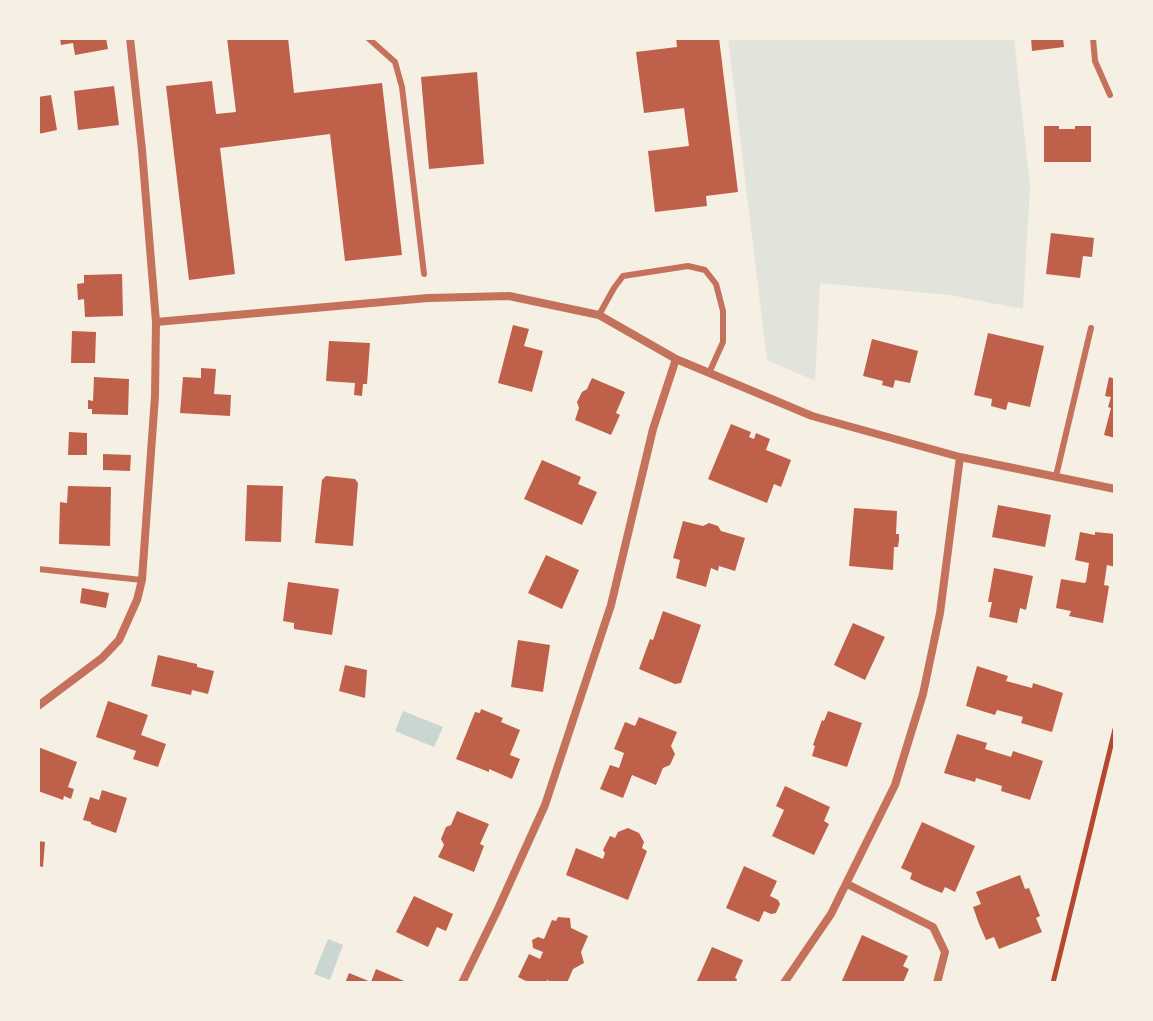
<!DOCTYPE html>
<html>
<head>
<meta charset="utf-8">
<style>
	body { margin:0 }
	#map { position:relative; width:1153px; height:1021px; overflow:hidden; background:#f6efe4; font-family:Arial,sans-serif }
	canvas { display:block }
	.frame { position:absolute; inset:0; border:40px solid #f6efe4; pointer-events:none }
</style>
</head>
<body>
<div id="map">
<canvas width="1153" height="1021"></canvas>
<div class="frame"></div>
</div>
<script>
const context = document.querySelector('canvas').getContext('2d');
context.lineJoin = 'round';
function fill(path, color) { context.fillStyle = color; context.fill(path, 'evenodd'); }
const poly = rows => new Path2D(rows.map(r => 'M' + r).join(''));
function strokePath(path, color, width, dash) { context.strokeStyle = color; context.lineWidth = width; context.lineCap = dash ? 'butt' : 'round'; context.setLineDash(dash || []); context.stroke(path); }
fill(poly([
	[728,38,1014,38,1030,185,1023,309,949,295,820,283,815,381,767,360]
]), '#e2e4dc');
fill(poly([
	[403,711,443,727,434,747,395,731],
	[328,939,343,945,330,980,314,974]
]), '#c9d6d2');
fill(poly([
	[60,38,106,38,108,49,75,55,73,43,61,45],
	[227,38,288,38,294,93,382,83,402,255,345,261,330,134,220,148,235,274,189,280,166,86,212,81,216,114,236,112],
	[676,38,719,38,738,192,706,196,707,206,655,212,648,151,689,146,684,108,644,113,636,52,677,47],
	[1031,38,1063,38,1064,47,1032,51],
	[477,72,484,164,429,169,421,77],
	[114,86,119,125,78,130,74,91],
	[51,95,57,130,38,134,38,97],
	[1044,126,1059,126,1059,129,1075,129,1075,126,1091,126,1091,162,1044,162],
	[1051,233,1094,238,1092,257,1083,256,1080,278,1046,274],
	[122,274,123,316,85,317,84,299,78,300,77,284,84,283,84,275],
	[513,325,529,329,524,346,543,351,532,392,498,383],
	[72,331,96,332,95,363,71,363],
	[988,333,1044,346,1030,407,1008,402,1006,410,991,406,992,399,974,395],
	[872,339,918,351,910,383,895,380,893,388,882,385,883,381,863,376],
	[329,341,370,343,367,384,363,384,362,396,354,395,355,383,326,381],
	[201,368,216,369,214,394,231,395,230,416,180,413,183,377,201,378],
	[94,377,129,379,128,415,92,414,92,409,88,409,88,400,93,401],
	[1109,377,1115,379,1115,438,1104,435,1111,408,1108,407,1111,397,1105,396],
	[592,378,625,392,616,413,620,415,611,435,575,420,579,408,577,402,582,392,587,389],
	[731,424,751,432,749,437,754,439,756,433,770,439,766,450,791,460,781,487,774,484,767,503,708,479],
	[69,432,87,433,87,455,68,455],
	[103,454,131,455,130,471,103,470],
	[542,460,581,477,578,484,597,492,582,525,524,499],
	[326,476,355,479,358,483,353,546,315,543,322,480],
	[247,485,283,486,281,542,245,541],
	[68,486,111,487,110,546,59,544,60,502,67,503],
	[998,505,1051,515,1045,547,992,537],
	[854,508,897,511,896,534,899,534,899,540,898,547,894,547,893,570,849,566],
	[683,521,703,526,709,523,718,526,721,531,745,538,735,571,719,566,718,571,711,568,706,587,676,578,680,560,673,558],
	[1080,532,1095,535,1095,532,1115,534,1115,567,1107,565,1104,585,1109,586,1103,623,1069,616,1071,611,1056,608,1061,579,1084,583,1086,582,1089,563,1075,560],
	[546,555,579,570,562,609,528,593],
	[994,568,1033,576,1026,610,1020,608,1017,623,989,617,992,602,988,602],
	[288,582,339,589,332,635,294,629,294,623,283,621],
	[82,588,109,593,106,608,80,603],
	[663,611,701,625,681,683,675,684,639,669,650,639,653,640],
	[853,623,885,637,865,680,834,665],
	[518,640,550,645,543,692,511,687],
	[158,655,197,664,197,667,214,671,208,694,192,690,191,695,151,686],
	[345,665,367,670,365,698,339,691],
	[977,666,1008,676,1006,681,1032,688,1033,683,1063,693,1052,732,1021,723,1023,717,997,710,995,715,966,706],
	[108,701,148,715,141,735,166,744,158,767,133,759,136,751,96,737],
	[481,709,503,718,501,722,520,730,510,755,520,759,512,779,489,769,489,772,456,759,475,712,480,713],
	[828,711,862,723,847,767,812,756,815,746,813,745,822,720,824,721],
	[639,717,677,732,671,746,675,754,670,765,663,768,656,785,632,775,623,798,600,789,610,765,619,768,624,753,614,749,625,722,635,726],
	[957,734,987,743,985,749,1011,757,1013,751,1043,761,1030,800,1001,791,1002,786,976,778,975,782,944,773],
	[38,747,77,762,68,787,74,789,71,799,64,796,63,800,38,791],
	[785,786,830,807,824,821,829,824,814,855,772,836,784,810,776,806],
	[102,790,127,798,116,833,91,824,91,822,83,820,90,797,99,800],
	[457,811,489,824,480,844,484,846,474,872,438,857,444,845,441,839,446,827,451,825],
	[922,822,975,846,955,892,945,887,942,893,925,886,910,879,912,873,901,868],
	[628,828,639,833,644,842,642,848,647,851,628,900,566,875,576,848,603,859,605,853,603,850,610,836,615,838,618,832],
	[38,841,45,842,43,867,38,866],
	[744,866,777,881,770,896,778,900,780,904,776,913,771,914,764,911,759,922,726,908],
	[1020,875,1025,889,1029,888,1040,916,1036,918,1042,932,999,949,994,937,986,940,979,924,973,907,981,904,976,892],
	[414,896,453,914,446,931,437,927,428,947,396,932],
	[558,917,570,918,571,928,588,936,581,952,584,963,573,969,567,983,553,983,547,980,546,983,530,983,518,977,529,954,540,959,543,952,533,948,532,940,538,937,544,939,552,920,556,921],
	[862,935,908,956,903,966,909,969,903,983,841,983],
	[712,947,743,960,735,978,737,979,736,983,696,983],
	[376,969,409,983,345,983,349,973,371,982]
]), '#bf614a');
strokePath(poly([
	[1053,983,1115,729]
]), '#b5482f', 5);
strokePath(poly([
	[368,38,395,62,402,87,424,274],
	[1093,38,1095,61,1110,95],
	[599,315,614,288,623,276,688,266,705,270,716,284,723,311,723,342,709,373],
	[1056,476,1091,328],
	[38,569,142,580]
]), '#c5725c', 6);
strokePath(poly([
	[156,322,428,298,509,296,599,315,676,359,812,416,960,457,1115,489],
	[38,706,102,658,119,640,137,600,142,580,155,396,156,322,142,150,130,38],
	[847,884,933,927,945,952,937,983],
	[462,983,498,909,545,805,611,605,653,429,676,359],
	[784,983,831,914,895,785,923,694,940,613,960,457]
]), '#c5725c', 8);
</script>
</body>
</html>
